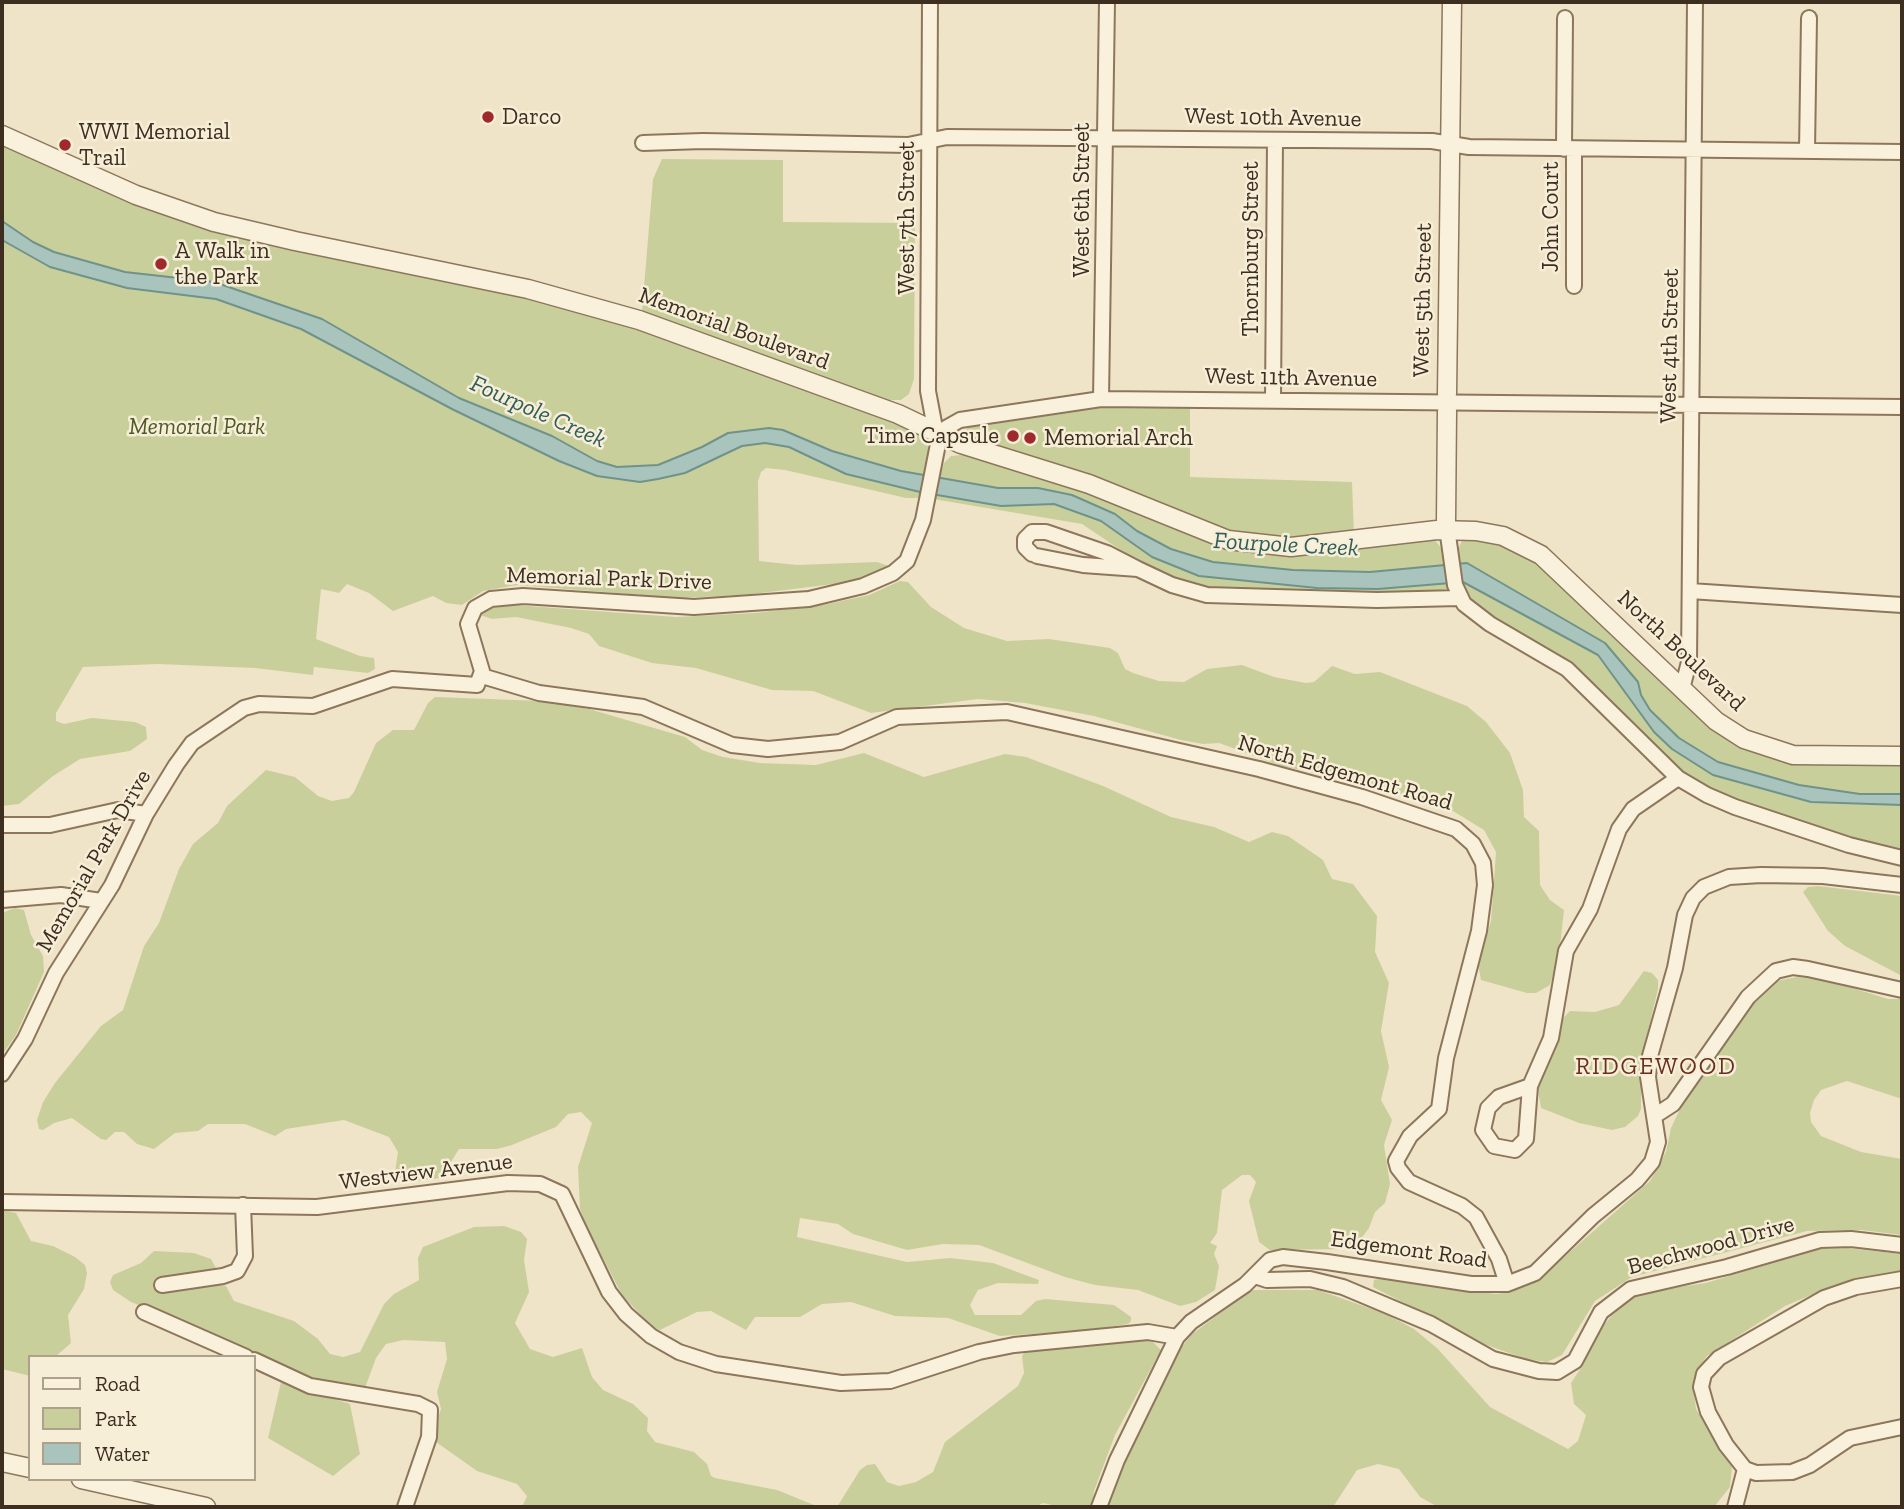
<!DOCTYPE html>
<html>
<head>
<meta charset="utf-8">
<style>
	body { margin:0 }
	#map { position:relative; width:1904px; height:1509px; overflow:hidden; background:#f0e4c8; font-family:"Zilla Slab",serif }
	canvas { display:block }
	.frame { position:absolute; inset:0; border:4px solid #3d2e20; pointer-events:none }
	.legend { position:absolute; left:28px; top:1355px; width:228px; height:126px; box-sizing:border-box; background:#f7eed8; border:2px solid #ada18e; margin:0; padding:9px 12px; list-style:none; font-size:21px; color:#3d2e20 }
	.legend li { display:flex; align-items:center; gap:14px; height:35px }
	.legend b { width:35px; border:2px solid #ada18e }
</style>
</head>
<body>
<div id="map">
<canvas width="1904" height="1509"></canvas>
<div class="frame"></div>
<ul class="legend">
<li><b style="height:9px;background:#faf1dc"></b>Road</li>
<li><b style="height:19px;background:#c9cf9b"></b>Park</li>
<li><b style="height:19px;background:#a9c4bc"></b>Water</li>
</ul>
</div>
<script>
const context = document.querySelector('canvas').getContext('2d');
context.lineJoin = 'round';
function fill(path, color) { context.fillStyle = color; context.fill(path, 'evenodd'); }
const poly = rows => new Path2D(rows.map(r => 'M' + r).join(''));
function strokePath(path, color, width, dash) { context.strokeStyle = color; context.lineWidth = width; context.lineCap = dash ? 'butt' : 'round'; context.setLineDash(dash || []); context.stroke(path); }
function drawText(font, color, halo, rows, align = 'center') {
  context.font = font + ' "Zilla Slab",serif'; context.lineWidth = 5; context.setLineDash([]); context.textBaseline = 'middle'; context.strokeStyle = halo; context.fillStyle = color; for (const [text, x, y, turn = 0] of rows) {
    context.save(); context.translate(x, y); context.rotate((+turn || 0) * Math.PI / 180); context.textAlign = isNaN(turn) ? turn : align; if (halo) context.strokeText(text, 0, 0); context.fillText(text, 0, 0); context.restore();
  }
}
fill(poly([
	[2,145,110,194,196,225,280,248,539,300,628,326,912,429,927,443,930,452,923,498,906,498,785,470,766,468,761,472,758,481,759,561,797,565,877,562,889,566,850,582,745,595,679,598,517,585,483,591,462,605,446,603,433,596,393,611,369,593,347,584,339,593,321,589,316,639,360,656,374,658,375,669,368,673,314,667,313,675,255,668,158,664,83,667,56,713,56,721,64,724,92,718,135,722,146,727,147,739,130,751,80,759,53,776,19,804,2,806],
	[415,390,597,468,631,473,773,435,830,464,789,447,765,443,743,446,640,482,620,480,597,476,559,461],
	[662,159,783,160,783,222,915,223,914,379,909,394,901,400,888,400,642,311,653,179],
	[1108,406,1190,408,1190,477,1352,482,1354,535,1287,542,1235,536,965,437,964,434,969,426],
	[962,455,1070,485,1225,545,1434,539,1442,549,1448,589,1447,591,1375,594,1218,591,1185,584,1140,563,1082,524,933,499,944,463,951,456],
	[1463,539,1487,539,1535,559,1729,738,1902,764,1902,852,1750,806,1705,787,1677,769,1579,669,1474,604,1464,589,1456,553],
	[900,581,908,582,931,607,964,628,1007,641,1049,639,1110,648,1118,653,1125,669,1133,673,1159,681,1184,682,1207,669,1242,665,1274,677,1306,683,1314,682,1332,666,1355,674,1380,672,1467,706,1486,722,1510,753,1523,790,1524,817,1539,831,1540,885,1550,900,1564,910,1559,955,1550,985,1536,993,1527,993,1481,980,1478,964,1491,921,1496,852,1484,830,1448,808,1367,784,1282,766,1219,743,1203,744,1181,740,1094,716,1025,703,978,699,871,713,813,691,772,690,696,668,652,663,599,646,589,634,571,628,516,617,492,619,480,615,485,609,515,605,676,617,755,613,828,604,869,595],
	[435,697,543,701,589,709,685,737,702,750,723,757,760,763,816,765,864,753,924,777,1005,754,1026,757,1103,786,1171,817,1214,827,1249,842,1272,832,1288,836,1323,860,1332,879,1353,884,1377,916,1375,952,1389,983,1381,1031,1389,1067,1381,1100,1392,1120,1384,1145,1390,1184,1385,1203,1375,1212,1369,1228,1357,1244,1345,1249,1270,1250,1259,1242,1249,1201,1256,1182,1250,1175,1242,1175,1222,1190,1217,1233,1210,1243,1217,1246,1214,1254,1219,1266,1215,1290,1196,1302,1180,1306,1138,1290,1095,1285,1065,1277,979,1245,943,1244,907,1250,853,1234,838,1224,800,1218,797,1237,907,1262,950,1258,993,1263,1039,1280,1038,1284,998,1283,978,1290,970,1305,975,1315,1021,1315,1036,1301,1045,1299,1114,1305,1131,1317,1131,1321,1128,1324,1082,1331,1000,1336,948,1318,895,1316,851,1302,822,1304,800,1317,755,1317,746,1330,711,1311,697,1312,660,1330,652,1327,622,1295,586,1225,580,1209,578,1167,592,1123,581,1112,568,1114,556,1127,512,1145,497,1149,459,1149,441,1178,405,1182,395,1172,398,1152,389,1137,344,1120,286,1129,275,1136,245,1124,208,1124,198,1131,175,1133,154,1149,137,1144,124,1132,115,1132,106,1140,101,1139,72,1118,54,1123,43,1130,39,1129,37,1120,43,1102,55,1083,101,1026,123,1010,144,946,159,923,179,869,193,844,218,823,227,806,266,770,295,777,318,796,332,801,349,798,354,792,376,743,393,730,414,730,428,703],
	[1818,886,1902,896,1902,976,1845,946,1828,931,1803,892,1808,887],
	[15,908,24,910,31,935,43,956,44,972,16,1035,2,1055,2,913],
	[1644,971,1652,973,1658,980,1658,989,1641,1060,1641,1109,1638,1116,1625,1127,1612,1130,1579,1123,1541,1108,1537,1084,1564,1017,1570,1011,1595,1012,1619,1005],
	[1797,977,1824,979,1888,999,1902,999,1902,1099,1847,1081,1821,1090,1814,1100,1810,1113,1811,1122,1821,1136,1861,1152,1902,1159,1902,1235,1861,1230,1807,1231,1632,1277,1595,1301,1562,1355,1547,1362,1526,1359,1481,1343,1373,1287,1374,1280,1382,1278,1496,1294,1510,1292,1537,1281,1650,1181,1666,1152,1671,1128,1682,1105,1729,1034,1763,992,1776,981],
	[2,1210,16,1213,31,1241,53,1246,75,1257,85,1265,87,1273,84,1289,68,1315,71,1343,55,1357,30,1357,30,1376,2,1369],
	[504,1226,521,1232,527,1239,524,1260,529,1292,515,1323,530,1349,553,1357,582,1348,592,1377,603,1390,633,1404,648,1418,647,1431,655,1442,694,1452,707,1464,711,1476,715,1478,777,1490,819,1507,522,1507,527,1496,517,1484,477,1471,436,1442,434,1430,441,1409,437,1392,447,1359,445,1342,403,1340,386,1344,376,1358,365,1388,348,1391,289,1373,215,1335,131,1302,113,1290,110,1282,113,1275,141,1263,154,1251,194,1253,211,1259,217,1270,217,1284,226,1286,234,1301,294,1321,318,1339,330,1354,343,1357,360,1352,384,1304,394,1294,419,1280,418,1258,423,1247,474,1227],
	[1847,1248,1902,1254,1902,1274,1835,1285,1785,1306,1707,1356,1698,1369,1693,1385,1696,1409,1732,1467,1730,1487,1714,1507,1438,1507,1420,1497,1399,1469,1378,1464,1357,1470,1333,1507,1107,1507,1128,1449,1180,1349,1191,1335,1250,1290,1318,1290,1386,1314,1414,1329,1438,1349,1490,1407,1568,1449,1578,1441,1586,1415,1574,1404,1571,1383,1584,1363,1595,1337,1621,1303,1644,1292,1706,1283,1818,1249],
	[1137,1339,1152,1341,1161,1350,1115,1435,1094,1491,1092,1507,1061,1507,1043,1503,1035,1507,837,1507,860,1470,867,1465,875,1464,887,1482,899,1486,916,1482,933,1472,945,1442,1018,1386,1024,1373,1022,1356,1025,1351],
	[281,1382,350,1404,360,1454,333,1476,268,1438]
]), '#c9cf9b');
const water = poly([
	[2,221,33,242,54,252,125,272,214,282,322,319,459,398,552,436,597,461,617,467,658,465,702,447,728,433,769,428,783,430,832,451,901,471,998,488,1038,488,1072,495,1115,514,1137,531,1171,549,1213,562,1293,570,1370,572,1467,563,1605,643,1638,682,1641,695,1650,710,1679,738,1718,762,1799,785,1860,794,1902,794,1902,805,1811,802,1713,775,1672,749,1654,732,1598,655,1463,582,1378,589,1317,588,1199,576,1152,557,1101,521,1054,504,1001,506,920,492,846,474,789,447,765,443,742,446,685,473,658,479,640,482,597,476,559,461,452,409,301,329,216,299,127,288,50,267,2,240,2,221]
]);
fill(water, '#a9c4bc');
strokePath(water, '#6f938a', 2);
const minor = poly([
	[643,143,703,141,908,145,947,137,1432,141,1469,147,1902,152],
	[1564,149,1565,18],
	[1807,151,1809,18],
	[1574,286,1574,149],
	[1101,399,1107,2],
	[1273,400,1275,141],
	[937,433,960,420,1101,399,1902,407],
	[1446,521,1455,585,1464,604,1490,624,1567,669,1678,778,1707,795,1735,807,1849,845,1902,858],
	[1032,554,1025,547,1025,539,1032,532,1046,532,1107,553,1138,569,1083,565,1037,556],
	[1138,569,1172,585,1207,595,1377,600,1459,598],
	[1690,591,1902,605],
	[482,676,539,693,643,707,732,745,768,749,840,742,897,717,1007,712,1259,769,1362,797,1456,829,1473,844,1483,863,1485,885,1479,931,1446,1058,1439,1109,1410,1136,1396,1161,1398,1168,1409,1182,1462,1206,1476,1217,1499,1259,1507,1284],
	[1682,689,1689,662,1695,2],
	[2,825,50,825,118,810,146,814],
	[2,900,61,895,101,901],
	[2,1074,25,1039,56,973,112,885,146,814,176,765,192,743,244,708,259,704,313,706,392,679,477,685,482,671,468,624,475,608,491,599,523,596,694,607,809,599,863,586,893,573,907,561,923,520,938,444,928,391,930,2],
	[1530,1086,1499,1097,1488,1108,1483,1130,1494,1146,1515,1150,1526,1139,1530,1086,1551,1038,1566,951,1590,909,1619,829,1633,809,1678,778],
	[1656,1115,1673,1104,1748,997,1776,971,1793,967,1808,969,1902,990],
	[2,1202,317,1207,508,1183,540,1184,562,1194,609,1292,626,1314,651,1336,679,1352,716,1364,841,1383,890,1381,979,1352,1014,1345,1148,1332,1177,1337],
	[1255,1276,1267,1280,1310,1279,1343,1287,1431,1324,1493,1359,1539,1371,1557,1372,1575,1361,1601,1312,1631,1289,1727,1267,1820,1240,1851,1239,1902,1245],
	[1902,1279,1856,1287,1824,1298,1719,1358,1704,1374,1701,1387,1708,1412,1726,1445,1745,1469,1756,1473,1792,1472,1810,1465,1850,1438,1902,1427],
	[162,1285,223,1276,237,1271,245,1256,243,1205],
	[144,1312,246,1357],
	[254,1360,310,1386,418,1404,430,1410,429,1437,405,1507],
	[1099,1507,1117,1460,1177,1337,1191,1322,1245,1285,1270,1260,1283,1257,1327,1262,1471,1284,1507,1284,1535,1273,1593,1216,1637,1180,1652,1162,1658,1142,1648,1077,1650,1056,1675,968,1685,915,1693,898,1704,887,1729,877,1761,875,1823,876,1902,885],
	[1735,1507,1745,1469]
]);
const tertiary = poly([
	[2,135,136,195,214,222,295,241,528,289,639,320,898,414,961,444,1089,484,1228,540,1291,547,1437,530,1476,531,1503,536,1541,555,1716,721,1744,739,1793,755,1902,756],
	[1447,394,1452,2],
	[1446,521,1447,411],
	[2,1462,30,1468],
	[81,1479,206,1507]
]);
strokePath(minor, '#8d765c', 18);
strokePath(tertiary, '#8d765c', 21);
strokePath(minor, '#faf1dc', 14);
strokePath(tertiary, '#faf1dc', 18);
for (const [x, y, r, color] of [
	[488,117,7,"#9e2a2b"],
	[65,145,7,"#9e2a2b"],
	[161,264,7,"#9e2a2b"],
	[1013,436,7,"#9e2a2b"],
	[1030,438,7,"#9e2a2b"]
]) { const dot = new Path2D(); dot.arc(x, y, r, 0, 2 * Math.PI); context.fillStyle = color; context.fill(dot); strokePath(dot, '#f7eed8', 2.5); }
drawText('23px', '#3d2e20', '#f7eed8', [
	["Darco",502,117],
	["WWI Memorial",79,132],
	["Trail",79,158],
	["A Walk in",175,251],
	["the Park",175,277],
	["Time Capsule",999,436,"right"],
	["Memorial Arch",1044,438]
], 'left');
drawText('23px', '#3d2e20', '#f7eed8', [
	["West 10th Avenue",1273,118,1],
	["West 6th Street",1082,200,-90],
	["John Court",1551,217,-90],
	["West 7th Street",907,218,-90],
	["Thornburg Street",1251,249,-90],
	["West 5th Street",1423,300,-89],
	["Memorial Boulevard",734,329,20],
	["West 4th Street",1670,346,-89],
	["West 11th Avenue",1291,378,1],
	["Memorial Park Drive",609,579,2],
	["North Boulevard",1681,651,43],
	["North Edgemont Road",1345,773,16],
	["Memorial Park Drive",94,861,-60],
	["Westview Avenue",426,1172,-7],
	["Beechwood Drive",1711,1246,-15],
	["Edgemont Road",1409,1250,8]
]);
drawText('italic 23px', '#4d5a26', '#f7eed8', [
	["Memorial Park",197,427]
]);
drawText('italic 24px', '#2f5d5a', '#f7eed8', [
	["Fourpole Creek",538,412,24],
	["Fourpole Creek",1286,545,3]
]);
context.letterSpacing = '2px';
drawText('24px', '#6b2e1e', '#f7eed8', [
	["RIDGEWOOD",1656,1067]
]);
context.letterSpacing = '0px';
</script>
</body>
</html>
